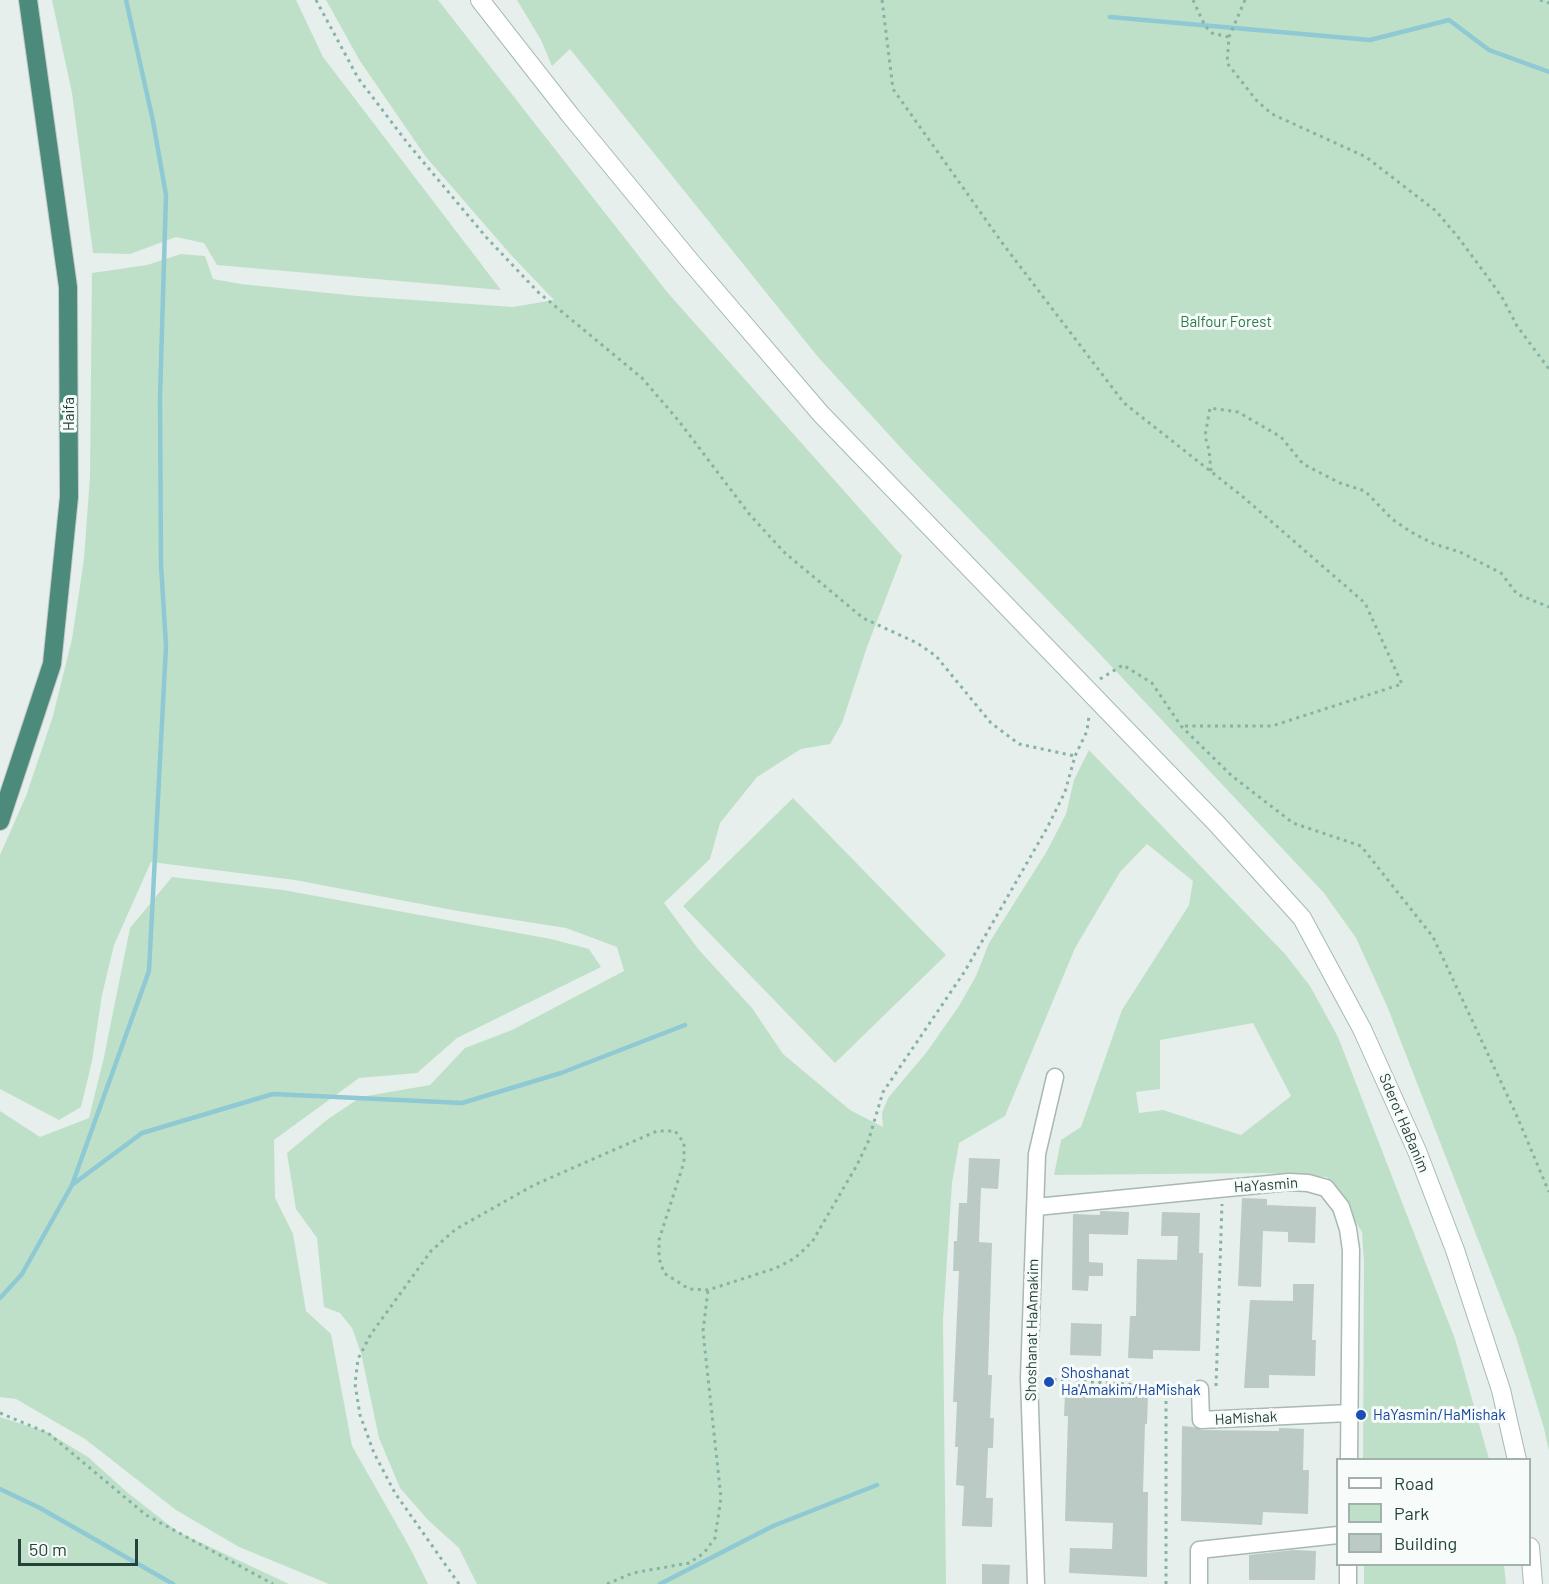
<!DOCTYPE html>
<html>
<head>
<meta charset="utf-8">
<style>
	body { margin:0 }
	#map { position:relative; width:1549px; height:1584px; overflow:hidden; background:#e6efeb; font-family:Barlow,sans-serif }
	canvas { display:block }
	.legend { position:absolute; left:1336px; top:1458px; width:195px; height:108px; box-sizing:border-box; background:#f7fbf9; border:2px solid #a3b1ad; margin:0; padding:8px 10px; list-style:none; font-size:18px; color:#24423a }
	.legend li { display:flex; align-items:center; gap:12px; height:30px }
	.legend b { width:30px; border:2px solid #a3b1ad }
	.scale { position:absolute; left:18px; top:1539px; width:120px; height:27px; box-sizing:border-box; border:3px solid #24423a; border-top:0; padding-left:8px; font-size:18px; line-height:21px; white-space:nowrap; color:#24423a; -webkit-text-stroke:4px #f7fbf9; paint-order:stroke }
</style>
</head>
<body>
<div id="map">
<canvas width="1549" height="1584"></canvas>
<ul class="legend">
<li><b style="height:8px;background:#fff"></b>Road</li>
<li><b style="height:16px;background:#bfe0c8"></b>Park</li>
<li><b style="height:16px;background:#bbcac4"></b>Building</li>
</ul>
<div class="scale">50 m</div>
</div>
<script>
const context = document.querySelector('canvas').getContext('2d');
context.lineJoin = 'round';
function fill(path, color) { context.fillStyle = color; context.fill(path, 'evenodd'); }
const poly = rows => new Path2D(rows.map(r => 'M' + r).join(''));
function strokePath(path, color, width, dash) { context.strokeStyle = color; context.lineWidth = width; context.lineCap = dash ? 'butt' : 'round'; context.setLineDash(dash || []); context.stroke(path); }
function drawText(font, color, halo, rows, align = 'center') {
  context.font = font + ' Barlow,sans-serif'; context.lineWidth = 6; context.setLineDash([]); context.textBaseline = 'middle'; context.strokeStyle = halo; context.fillStyle = color; for (const [text, x, y, turn = 0] of rows) {
    context.save(); context.translate(x, y); context.rotate((+turn || 0) * Math.PI / 180); context.textAlign = isNaN(turn) ? turn : align; if (halo) context.strokeText(text, 0, 0); context.fillText(text, 0, 0); context.restore();
  }
}
fill(poly([
	[52,0,296,0,323,57,501,290,217,265,204,243,176,237,130,254,93,253,72,93],
	[326,0,438,0,667,292,902,556,867,647,842,723,830,744,801,749,757,777,720,823,710,859,664,903,699,950,752,1008,783,1054,850,1110,883,1127,882,1113,888,1098,926,1053,959,1006,976,976,989,943,1047,851,1066,814,1074,780,1089,750,1285,954,1310,986,1338,1037,1455,1339,1489,1459,1363,1459,1364,1263,1362,1232,1327,1177,1264,1173,1054,1175,1061,1140,1081,1127,1122,1010,1189,905,1193,881,1147,844,1120,872,1075,948,1005,1116,959,1143,952,1183,943,1320,946,1584,477,1584,459,1548,428,1520,400,1488,379,1438,361,1353,352,1328,340,1313,324,1307,317,1238,296,1209,287,1153,328,1119,361,1097,430,1085,465,1048,512,1030,624,971,617,947,566,928,458,911,295,880,151,862,114,945,102,995,92,1061,81,1107,59,1120,0,1089,0,855,26,796,53,716,72,639,84,559,90,476,92,273,147,265,181,254,205,256,213,279,241,284,357,296,513,307,554,300,511,255,426,157,360,61],
	[1253,1023,1291,1096,1241,1135,1163,1110,1139,1113,1136,1092,1160,1089,1160,1040],
	[517,0,1549,0,1549,1451,1544,1428,1516,1337,1387,1006,1356,938,1324,893,1097,651,912,460,818,357,570,49,552,66,541,40],
	[793,798,946,955,835,1063,683,906],
	[172,877,283,890,551,939,589,949,601,967,457,1038,417,1073,359,1078,274,1140,275,1198,293,1234,306,1311,331,1334,352,1446,409,1546,428,1584,329,1584,239,1547,176,1510,85,1439,16,1399,0,1397,0,1111,40,1137,89,1118,104,1057,130,928],
	[0,1417,47,1432,88,1457,128,1493,178,1532,289,1584,0,1584],
	[1364,1565,1504,1565,1506,1584,1364,1584]
]), '#bfe0c8');
strokePath(poly([
	[1110,17,1370,40,1449,20,1489,50,1549,72],
	[72,1185,149,971,166,646,161,564,160,397,166,195,153,121,126,0],
	[0,1298,22,1274,72,1185,142,1133,273,1094,462,1103,561,1073,685,1025],
	[0,1489,40,1508,173,1584],
	[660,1584,773,1526,877,1485]
]), '#8ec9d4', 4.5);
fill(poly([
	[969,1158,1000,1159,998,1189,981,1188,979,1242,992,1243,988,1375,992,1375,990,1418,994,1418,993,1448,988,1448,986,1498,993,1498,992,1527,962,1526,964,1486,956,1485,958,1447,955,1447,957,1402,953,1402,959,1271,953,1271,954,1241,957,1241,959,1203,967,1203],
	[1242,1198,1267,1199,1267,1205,1316,1207,1315,1243,1288,1242,1288,1232,1263,1231,1261,1287,1238,1286],
	[1100,1211,1129,1212,1128,1235,1089,1234,1089,1262,1103,1263,1103,1276,1089,1276,1088,1291,1072,1290,1073,1214,1100,1215],
	[1162,1212,1200,1213,1199,1253,1203,1253,1200,1351,1153,1350,1153,1359,1128,1358,1130,1316,1136,1316,1137,1259,1177,1260,1178,1236,1161,1236],
	[1293,1284,1314,1284,1312,1340,1316,1340,1315,1376,1269,1375,1269,1388,1244,1388,1250,1300,1293,1301],
	[1071,1323,1102,1324,1101,1356,1070,1355],
	[1116,1393,1148,1394,1147,1424,1145,1424,1143,1492,1148,1492,1147,1577,1069,1573,1070,1548,1112,1549,1113,1523,1065,1521,1068,1416,1064,1416,1065,1394,1116,1396],
	[1182,1426,1193,1427,1202,1430,1279,1431,1279,1428,1304,1429,1303,1470,1309,1470,1308,1514,1263,1512,1262,1525,1181,1521],
	[1293,1550,1316,1551,1315,1580,1249,1580,1249,1555],
	[982,1564,1010,1565,1009,1584,982,1584]
]), '#bbcac4');
const minor = poly([
	[1036,1207,1289,1182,1308,1183,1326,1188,1341,1207,1348,1229,1351,1250,1349,1460],
	[1200,1389,1201,1420,1349,1413],
	[1036,1584,1029,1378,1037,1154,1055,1077],
	[1199,1584,1199,1550,1338,1535],
	[1348,1584,1348,1564]
]);
const secondary = poly([
	[480,0,570,115,690,261,821,414,1217,824,1302,918,1362,1029,1417,1151,1455,1250,1501,1390,1517,1460],
	[1530,1547,1533,1584]
]);
const trunk = poly([
	[0,821,52,664,69,497,68,287,28,0]
]);
strokePath(minor, '#a8b8b2', 19);
strokePath(secondary, '#a4bbb3', 20);
strokePath(trunk, '#c2cac8', 20);
strokePath(poly([
	[316,0,358,78,409,145,486,237,538,292,642,378,678,420,750,515,785,553,863,618,917,643,936,656,991,723,1019,744,1075,756],
	[882,0,893,89,1003,244,1124,403,1242,496,1365,603,1402,684,1272,726,1183,726],
	[1193,0,1205,26,1212,33,1229,37],
	[1245,0,1229,37,1227,63,1257,101,1272,114,1366,157,1436,211,1458,237,1492,283,1503,299,1517,326,1549,369],
	[1540,0,1549,3],
	[1211,471,1209,450,1205,436,1210,408,1238,412,1281,437,1303,464,1340,483,1365,491,1392,519,1411,532,1434,544,1460,552,1501,573,1517,594,1549,607],
	[1100,679,1123,665,1152,683,1181,726,1232,776,1293,823,1361,846,1433,937,1516,1114,1549,1192],
	[1046,1379,1186,1388],
	[1216,1386,1222,1204],
	[0,1413,48,1433,146,1515,273,1584],
	[459,1584,395,1493,374,1453,360,1415,355,1384,358,1359,371,1334,431,1251,456,1229,534,1185,657,1131,675,1131,684,1143,684,1162,659,1240,659,1258,664,1273,689,1289,708,1290,776,1268,795,1258,812,1242,857,1165,868,1142,883,1092,965,971,1047,828,1065,792,1075,756,1087,731,1089,716],
	[607,1584,633,1573,689,1563,704,1553,715,1538,721,1498,703,1331,708,1290],
	[1166,1584,1166,1386]
]), '#86b3a5', 3, [3, 4.5]);
strokePath(minor, '#fff', 16);
strokePath(secondary, '#fff', 18);
strokePath(trunk, '#4c8a7c', 18);
for (const [x, y, r, color] of [
	[1049,1382,6,"#1a4fb4"],
	[1361,1415,6,"#1a4fb4"]
]) { const dot = new Path2D(); dot.arc(x, y, r, 0, 2 * Math.PI); context.fillStyle = color; context.fill(dot); strokePath(dot, '#f7fbf9', 2); }
drawText('15px', '#2d7a4b', '#f7fbf9', [
	["Balfour Forest",1226,322]
]);
drawText('15px', '#24423a', '#f7fbf9', [
	["Haifa",69,414,-90],
	["Sderot HaBanim",1404,1123,67],
	["HaYasmin",1266,1185,-4],
	["Shoshanat HaAmakim",1032,1330,-89],
	["HaMishak",1246,1418,-3]
]);
drawText('15px', '#164399', '#f7fbf9', [
	["Shoshanat",1061,1373],
	["Ha'Amakim/HaMishak",1061,1390],
	["HaYasmin/HaMishak",1373,1415]
], 'left');
</script>
</body>
</html>
